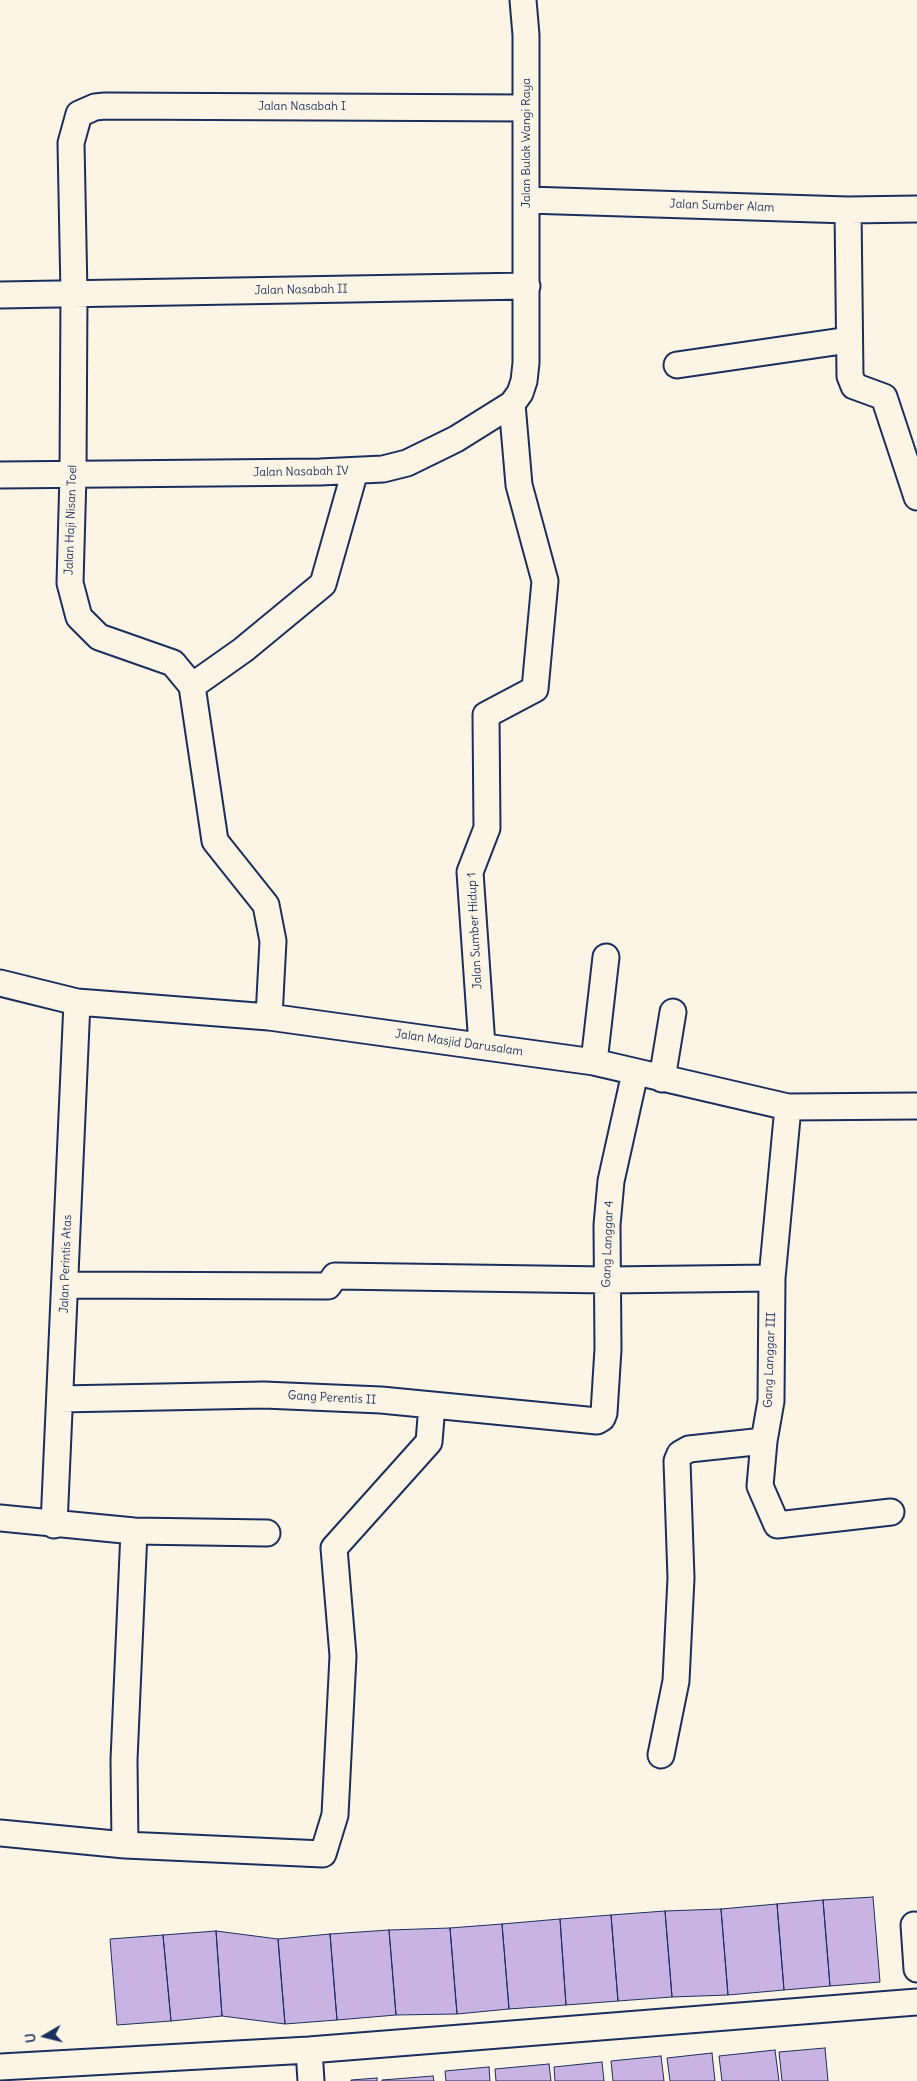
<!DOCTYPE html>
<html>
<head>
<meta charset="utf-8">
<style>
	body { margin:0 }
	#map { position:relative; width:917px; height:2081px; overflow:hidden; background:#fcf5e5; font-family:Delius,sans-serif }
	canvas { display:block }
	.north { position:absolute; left:20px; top:2011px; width:50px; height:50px; -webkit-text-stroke:4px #fcf5e5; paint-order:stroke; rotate:262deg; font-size:14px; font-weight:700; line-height:20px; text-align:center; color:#1b2f5e }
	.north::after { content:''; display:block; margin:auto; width:18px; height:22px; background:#1b2f5e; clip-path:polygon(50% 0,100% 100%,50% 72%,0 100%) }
</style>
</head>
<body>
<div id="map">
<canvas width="917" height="2081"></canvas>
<div class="north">U</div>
</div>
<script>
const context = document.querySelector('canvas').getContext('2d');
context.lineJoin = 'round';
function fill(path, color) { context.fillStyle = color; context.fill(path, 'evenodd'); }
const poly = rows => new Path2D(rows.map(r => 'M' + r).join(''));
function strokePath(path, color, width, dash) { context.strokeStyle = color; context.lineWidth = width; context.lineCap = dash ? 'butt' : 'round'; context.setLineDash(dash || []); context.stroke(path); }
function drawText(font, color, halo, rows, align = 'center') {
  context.font = font + ' Delius,sans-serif'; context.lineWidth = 4.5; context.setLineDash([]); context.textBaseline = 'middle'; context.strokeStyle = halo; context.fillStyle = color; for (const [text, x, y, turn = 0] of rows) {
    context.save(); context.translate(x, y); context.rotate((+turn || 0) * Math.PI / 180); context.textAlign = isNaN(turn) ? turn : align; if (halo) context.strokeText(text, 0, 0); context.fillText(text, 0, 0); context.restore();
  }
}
const building = poly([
	[873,1897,880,1982,830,1986,823,1900,873,1897],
	[823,1900,830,1986,784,1990,777,1904,823,1900],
	[777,1904,784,1990,728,1995,721,1909,777,1904],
	[721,1909,728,1995,672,1997,665,1911,721,1909],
	[665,1911,672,1997,618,2001,611,1915,665,1911],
	[611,1915,618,2001,566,2005,560,1919,611,1915],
	[560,1919,566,2005,509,2009,502,1924,560,1919],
	[502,1924,509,2009,457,2014,450,1928,502,1924],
	[450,1928,457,2014,396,2015,389,1930,450,1928],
	[389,1930,396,2015,337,2020,330,1934,389,1930],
	[216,1931,222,2016,171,2021,163,1935,216,1931],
	[216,1931,278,1939,285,2024,222,2016,216,1931],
	[330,1934,337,2020,285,2024,278,1939,330,1934],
	[163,1935,171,2021,117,2025,110,1939,163,1935],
	[825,2048,828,2081,782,2081,779,2052,825,2048],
	[775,2050,779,2081,722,2081,719,2056,775,2050],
	[712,2053,715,2081,670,2081,667,2058,712,2053],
	[661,2056,664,2081,613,2081,611,2061,661,2056],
	[602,2062,604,2081,555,2081,554,2067,602,2062],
	[549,2064,551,2081,496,2081,495,2069,549,2064],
	[489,2067,490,2081,446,2081,445,2071,489,2067],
	[433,2076,434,2081,382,2081,382,2080,433,2076],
	[377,2078,377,2081,351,2081,351,2080,377,2078]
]);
fill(building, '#c8b3e3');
strokePath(building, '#1b2f5e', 1);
const minor = poly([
	[527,200,848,210,917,209],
	[848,210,850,376,854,386,884,397,917,497],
	[0,295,527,286],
	[677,365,849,340],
	[0,475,320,472,383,469,407,463,456,439,512,404],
	[192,686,243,650,323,584,355,471],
	[0,983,77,1002,269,1017,594,1062,788,1107,917,1106],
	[269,1017,273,941,266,905,215,841,192,686,173,663,99,637,79,617,70,583,73,475,74,294,71,143,79,114,95,107,105,106,526,108],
	[482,1046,470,872,487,828,486,715,535,689,545,581,519,485,512,404,520,393,524,381,526,363,526,35,523,0],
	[594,1062,606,957],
	[662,1079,673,1012],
	[788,1107,772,1278,771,1401,764,1441,760,1486,777,1525,891,1512],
	[65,1285,328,1286,335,1276,607,1280,772,1278],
	[60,1399,264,1395,381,1400,597,1421,602,1418,604,1413,608,1349,607,1225,611,1181,635,1073],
	[0,1518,134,1531,267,1533],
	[54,1525,77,1002],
	[661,1755,676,1681,681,1578,677,1461,680,1454,689,1449,764,1441],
	[0,1833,125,1845,323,1854,335,1815,343,1656,334,1548,429,1442,432,1405],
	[125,1845,124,1760,134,1531],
	[914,1925,917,1969],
	[309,2050,311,2081],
	[0,2067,309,2050,917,2002]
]);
strokePath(minor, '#1b2f5e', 29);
strokePath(minor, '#fcf5e5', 25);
drawText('12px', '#1b2f5e', '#fcf5e5', [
	["Jalan Nasabah I",302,107],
	["Jalan Bulak Wangi Raya",527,143,-90],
	["Jalan Sumber Alam",722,206,2],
	["Jalan Nasabah II",301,290,-1],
	["Jalan Nasabah IV",301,472,-1],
	["Jalan Haji Nisan Toel",71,520,-88],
	["Jalan Sumber Hidup 1",475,931,-93],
	["Jalan Masjid Darusalam",459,1043,8],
	["Gang Langgar 4",608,1244,-88],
	["Jalan Perintis Atas",66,1264,-88],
	["Gang Langgar III",770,1360,-88],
	["Gang Perentis II",332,1398,3]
]);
</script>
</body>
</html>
